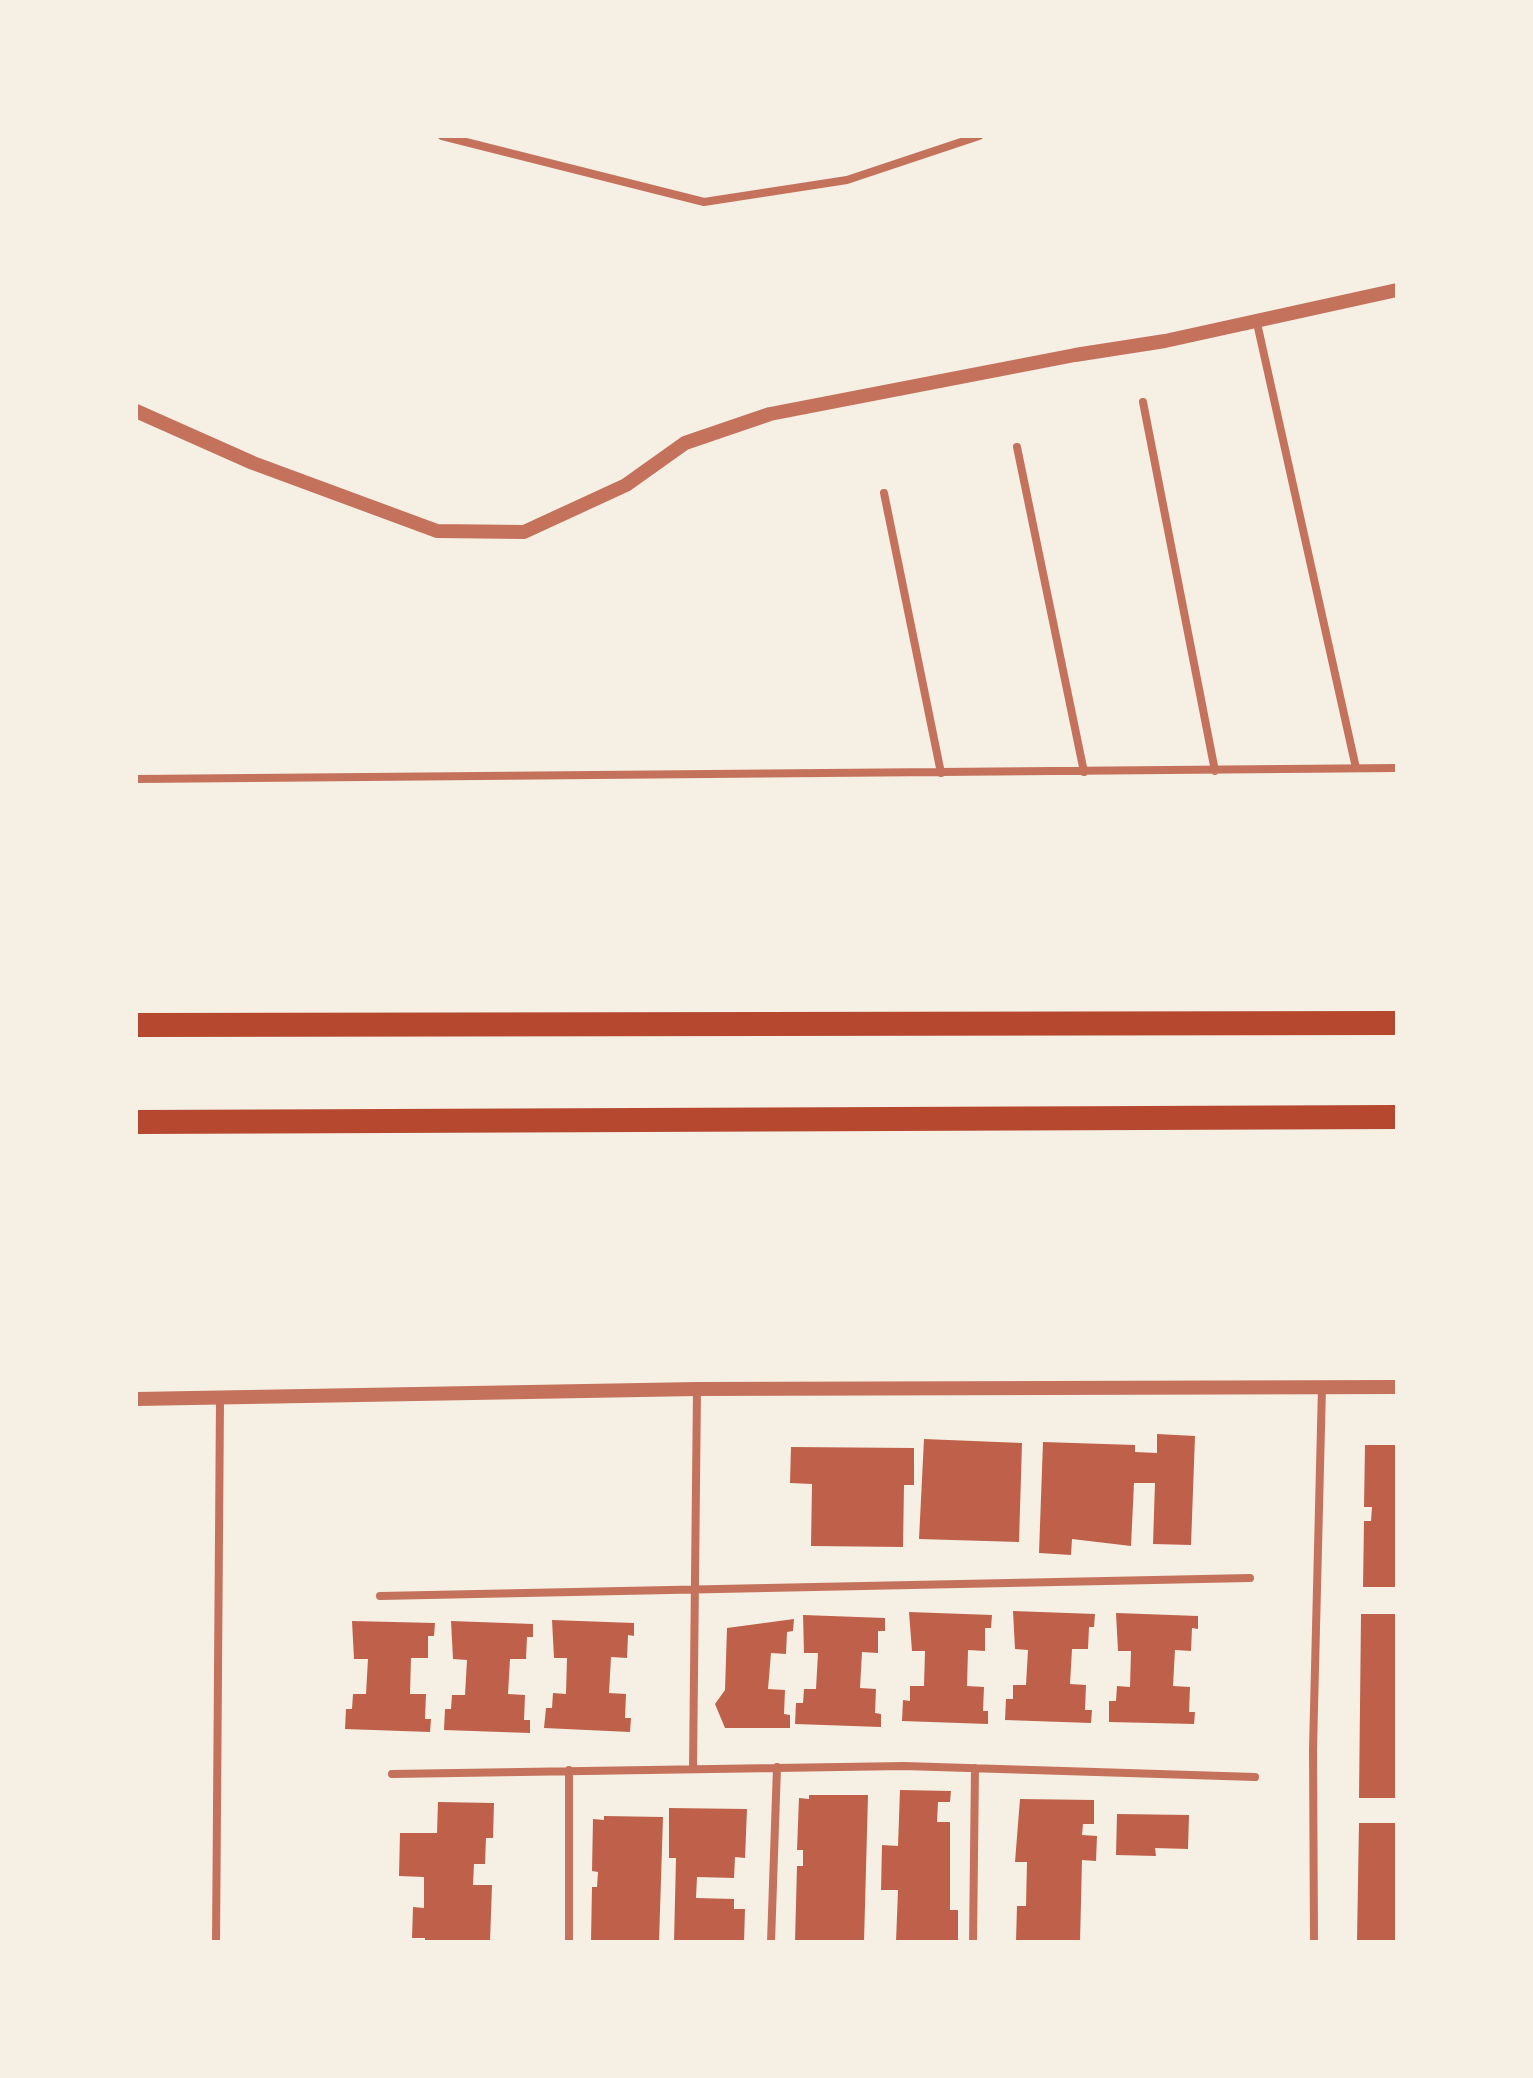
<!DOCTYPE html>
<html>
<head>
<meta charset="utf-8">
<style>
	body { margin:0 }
	#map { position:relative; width:1533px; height:2078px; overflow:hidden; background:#f6efe4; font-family:Figtree,sans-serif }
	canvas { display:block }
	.frame { position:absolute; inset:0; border:138px solid #f6efe4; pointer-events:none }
</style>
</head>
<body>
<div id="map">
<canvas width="1533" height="2078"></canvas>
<div class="frame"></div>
</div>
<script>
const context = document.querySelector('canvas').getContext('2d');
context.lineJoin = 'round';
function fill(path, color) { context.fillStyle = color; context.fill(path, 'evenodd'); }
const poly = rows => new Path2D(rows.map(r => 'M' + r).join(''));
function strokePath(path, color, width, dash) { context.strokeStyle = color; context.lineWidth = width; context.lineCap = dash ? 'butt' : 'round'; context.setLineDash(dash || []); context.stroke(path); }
fill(poly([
	[1157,1434,1195,1436,1191,1545,1153,1544,1155,1483,1134,1483,1131,1546,1072,1539,1071,1555,1039,1553,1043,1442,1135,1445,1135,1452,1157,1453],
	[924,1439,1022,1443,1019,1542,919,1539],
	[1365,1445,1397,1445,1397,1587,1363,1587,1364,1521,1371,1521,1372,1507,1364,1507],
	[791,1447,914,1448,914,1485,904,1485,903,1547,811,1546,812,1484,790,1483],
	[1013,1611,1095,1614,1094,1627,1089,1627,1088,1649,1072,1649,1070,1684,1086,1685,1085,1710,1092,1710,1091,1723,1005,1720,1006,1699,1013,1699,1013,1685,1026,1685,1028,1650,1015,1649],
	[909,1612,992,1615,991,1628,985,1628,985,1651,968,1650,967,1686,984,1687,983,1711,988,1711,988,1724,902,1721,903,1700,910,1701,910,1686,924,1686,925,1651,912,1651],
	[1116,1613,1198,1616,1198,1629,1192,1628,1191,1651,1175,1650,1173,1686,1190,1687,1189,1712,1195,1712,1194,1724,1109,1722,1109,1701,1116,1701,1117,1686,1130,1687,1131,1651,1118,1651],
	[1361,1614,1397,1614,1397,1798,1359,1798],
	[803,1615,885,1618,885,1631,878,1631,878,1653,862,1652,860,1688,876,1689,875,1713,881,1714,881,1727,795,1724,796,1703,803,1703,804,1689,816,1689,818,1653,804,1653],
	[794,1619,793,1631,787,1632,786,1654,771,1653,768,1689,785,1690,784,1714,790,1715,790,1728,725,1728,715,1704,725,1690,727,1628],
	[552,1620,634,1623,634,1636,628,1635,627,1658,611,1657,609,1693,626,1694,625,1718,631,1718,630,1732,544,1728,546,1708,552,1708,553,1693,566,1694,567,1658,554,1658],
	[352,1621,435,1623,434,1636,428,1636,428,1658,411,1658,410,1694,426,1694,425,1719,431,1719,430,1732,345,1729,346,1709,352,1709,353,1694,366,1694,368,1659,354,1659],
	[451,1621,533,1624,533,1637,527,1637,526,1659,510,1659,508,1694,525,1695,524,1720,530,1720,530,1733,444,1730,445,1709,451,1709,452,1695,465,1695,467,1660,453,1659],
	[900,1790,951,1791,950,1802,938,1802,937,1822,950,1822,950,1910,958,1910,958,1942,896,1942,898,1890,881,1890,882,1845,898,1846],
	[809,1795,868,1795,864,1942,795,1942,797,1866,803,1866,803,1850,797,1850,799,1798,809,1799],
	[1020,1799,1094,1800,1094,1824,1083,1824,1082,1835,1097,1836,1096,1861,1082,1860,1080,1942,1016,1942,1017,1906,1026,1906,1027,1862,1015,1862],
	[438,1802,494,1803,493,1838,486,1838,485,1864,474,1864,473,1885,492,1885,490,1942,425,1942,425,1938,412,1938,413,1907,424,1908,424,1877,399,1876,400,1833,437,1833],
	[669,1808,747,1809,745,1858,735,1857,734,1878,697,1877,696,1898,734,1899,734,1909,745,1909,744,1942,674,1942,676,1858,669,1858],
	[1117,1814,1189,1815,1188,1849,1155,1848,1156,1856,1116,1855],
	[604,1816,663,1817,659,1942,591,1942,592,1887,597,1887,598,1872,592,1871,593,1819,604,1820],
	[1359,1823,1397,1823,1397,1942,1357,1942]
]), '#bf614a');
strokePath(poly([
	[442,136,704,202,847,180,979,136],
	[1257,323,1356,768],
	[1143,402,1215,771],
	[1017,447,1084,772],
	[884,493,941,773],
	[136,779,1397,768],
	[380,1596,1250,1578],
	[693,1768,697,1389],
	[392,1774,904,1766,1255,1777],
	[216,1942,220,1400],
	[569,1942,569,1770],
	[771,1942,777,1767],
	[973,1942,975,1768],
	[1314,1942,1313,1749,1322,1387]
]), '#c5725c', 8);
strokePath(poly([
	[136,411,253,463,437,531,524,532,626,485,685,443,770,414,1075,355,1165,341,1397,290],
	[136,1399,697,1389,1397,1387]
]), '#c5725c', 14);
strokePath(poly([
	[136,1025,1397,1023],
	[136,1122,1397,1117]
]), '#b5482f', 24);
</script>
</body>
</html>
